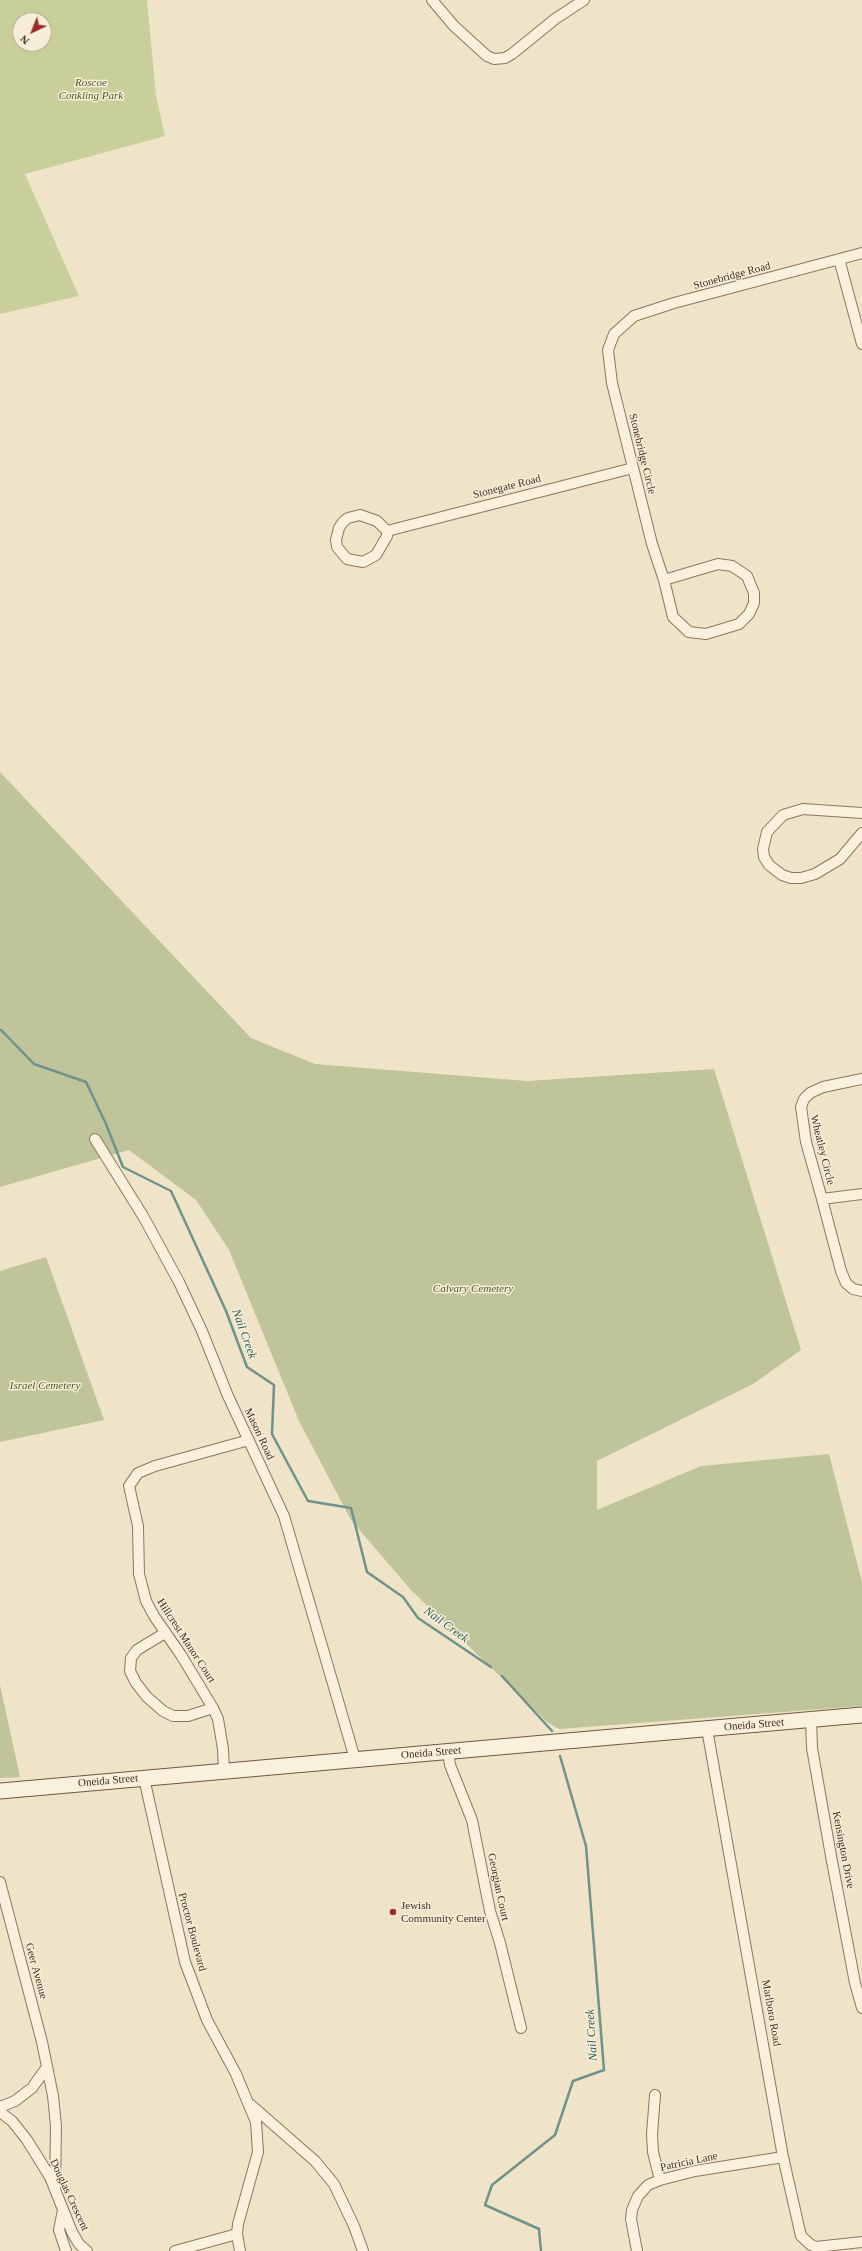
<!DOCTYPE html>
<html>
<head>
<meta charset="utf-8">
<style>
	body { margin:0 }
	#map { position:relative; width:862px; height:2251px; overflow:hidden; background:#f0e4c8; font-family:"Times New Roman",serif }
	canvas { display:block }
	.north { position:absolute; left:12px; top:12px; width:40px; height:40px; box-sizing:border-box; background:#f7eed8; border:1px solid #ada18e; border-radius:50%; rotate:223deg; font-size:11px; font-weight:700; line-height:16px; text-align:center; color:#3d2e20 }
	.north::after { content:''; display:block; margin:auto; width:14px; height:18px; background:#9e2a2b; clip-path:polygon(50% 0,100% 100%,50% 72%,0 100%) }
</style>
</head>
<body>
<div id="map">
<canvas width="862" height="2251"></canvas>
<div class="north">N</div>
</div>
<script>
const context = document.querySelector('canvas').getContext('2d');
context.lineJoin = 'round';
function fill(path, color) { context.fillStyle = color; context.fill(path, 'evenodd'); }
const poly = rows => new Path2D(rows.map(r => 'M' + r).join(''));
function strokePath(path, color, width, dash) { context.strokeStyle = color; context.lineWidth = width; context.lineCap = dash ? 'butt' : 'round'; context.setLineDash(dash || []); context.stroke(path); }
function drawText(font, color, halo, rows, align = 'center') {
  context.font = font + ' "Times New Roman",serif'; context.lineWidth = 3; context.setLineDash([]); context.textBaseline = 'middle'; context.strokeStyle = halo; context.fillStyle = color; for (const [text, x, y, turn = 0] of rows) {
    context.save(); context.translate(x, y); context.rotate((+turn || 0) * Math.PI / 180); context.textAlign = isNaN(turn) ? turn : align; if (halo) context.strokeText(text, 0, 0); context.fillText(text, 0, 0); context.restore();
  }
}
fill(poly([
	[0,0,147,0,156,96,165,136,25,174,79,296,0,314],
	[20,20,44,20,44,44,20,44]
]), '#c9cf9b');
fill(poly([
	[0,772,251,1038,315,1064,527,1081,714,1069,801,1350,753,1384,597,1461,597,1510,701,1466,829,1454,862,1582,862,1706,559,1729,547,1722,410,1589,351,1520,299,1421,229,1250,196,1200,129,1150,0,1187],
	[46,1257,104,1420,0,1442,0,1271],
	[0,1685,20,1777,0,1778]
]), '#bfc49a');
strokePath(poly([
	[1,1030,34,1064,86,1082,106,1124,123,1167,171,1191,226,1311,247,1367,274,1385,272,1434,308,1501,351,1508,367,1572,403,1597,418,1618,491,1667],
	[502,1676,552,1731],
	[541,2251,539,2229,485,2205,492,2185,555,2135,573,2081,604,2070,586,1846,560,1756]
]), '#6f938a', 2.5);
const street = poly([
	[432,0,454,26,487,56,494,59,505,58,512,54,555,19,584,0],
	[839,259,862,344],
	[360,515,377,521,387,531,387,536,376,555,363,562,347,559,337,547,336,540,339,528,343,522,348,518,360,515],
	[387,531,633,468],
	[718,564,732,566,747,576,754,593,754,603,749,614,739,624,706,634,689,632,673,617,664,580,718,564],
	[664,580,652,544,612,383,608,350,614,334,634,316,674,303,862,253],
	[862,813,803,809,783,815,767,832,763,849,764,857,769,865,782,875,791,878,801,878,815,874,840,859,862,833],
	[95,1139,143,1216,179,1282,202,1331,228,1396,284,1516,355,1759],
	[862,1194,822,1199,841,1271,846,1283,853,1289,862,1291],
	[822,1199,806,1142,801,1107,804,1099,810,1093,823,1087,862,1079],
	[165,1633,137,1650,131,1658,130,1671,136,1683,147,1697,163,1711,173,1716,188,1716,213,1708],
	[811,1719,812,1748,831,1856,855,1983,862,2008],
	[707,1729,783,2157,801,2236,811,2245,816,2247,862,2242],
	[448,1751,450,1765,472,1820,490,1911,500,1943,521,2028],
	[224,1771,223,1749,218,1719,213,1708,181,1655,154,1616,146,1601,139,1574,138,1526,129,1486,138,1473,155,1466,249,1440],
	[144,1778,185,1962,207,2020,236,2074,256,2122,258,2152,238,2224,237,2234,240,2251],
	[0,1882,42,2042,53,2096,56,2126,55,2190],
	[655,2095,652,2134,653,2152,660,2180],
	[251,2105,315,2161,334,2184,354,2226,363,2251],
	[0,2107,15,2101,32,2088,47,2067],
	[0,2112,12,2121,27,2140,50,2177,72,2232,79,2244,87,2251],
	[63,2210,59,2230,66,2251],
	[175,2251,237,2234],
	[637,2251,631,2219,632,2210,638,2196,648,2185,660,2180,695,2171,783,2157]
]);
const secondary = poly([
	[0,1791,862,1715]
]);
strokePath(street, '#8d765c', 12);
strokePath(secondary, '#6f573f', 17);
strokePath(street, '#faf1dc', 10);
strokePath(secondary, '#faf1dc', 15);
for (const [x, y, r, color] of [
	[393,1912,4,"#9e2a2b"]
]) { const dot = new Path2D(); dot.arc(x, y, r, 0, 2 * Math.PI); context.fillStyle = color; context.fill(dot); strokePath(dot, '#f7eed8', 1.5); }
drawText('italic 11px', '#4d5a26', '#f7eed8', [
	["Roscoe",91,83],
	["Conkling Park",91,96],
	["Calvary Cemetery",473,1289],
	["Israel Cemetery",45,1386]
]);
drawText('11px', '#3d2e20', '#f7eed8', [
	["Stonebridge Road",732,276,-15],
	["Stonebridge Circle",642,454,76],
	["Stonegate Road",507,487,-14],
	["Wheatley Circle",822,1150,76],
	["Mason Road",259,1434,65],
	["Hillcrest Manor Court",186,1641,57],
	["Oneida Street",754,1725,-5],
	["Oneida Street",431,1753,-5],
	["Oneida Street",108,1781,-5],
	["Kensington Drive",843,1850,79],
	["Georgian Court",498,1887,78],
	["Proctor Boulevard",192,1932,75],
	["Geer Avenue",36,1971,75],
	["Marlboro Road",771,2013,80],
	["Patricia Lane",689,2162,-12],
	["Douglas Crescent",69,2195,65]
]);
drawText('11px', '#3d2e20', '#f7eed8', [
	["Jewish",401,1906],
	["Community Center",401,1919]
], 'left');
drawText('italic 12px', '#2f5d5a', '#f7eed8', [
	["Nail Creek",244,1334,70],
	["Nail Creek",446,1625,36],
	["Nail Creek",592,2035,-94]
]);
</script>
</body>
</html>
